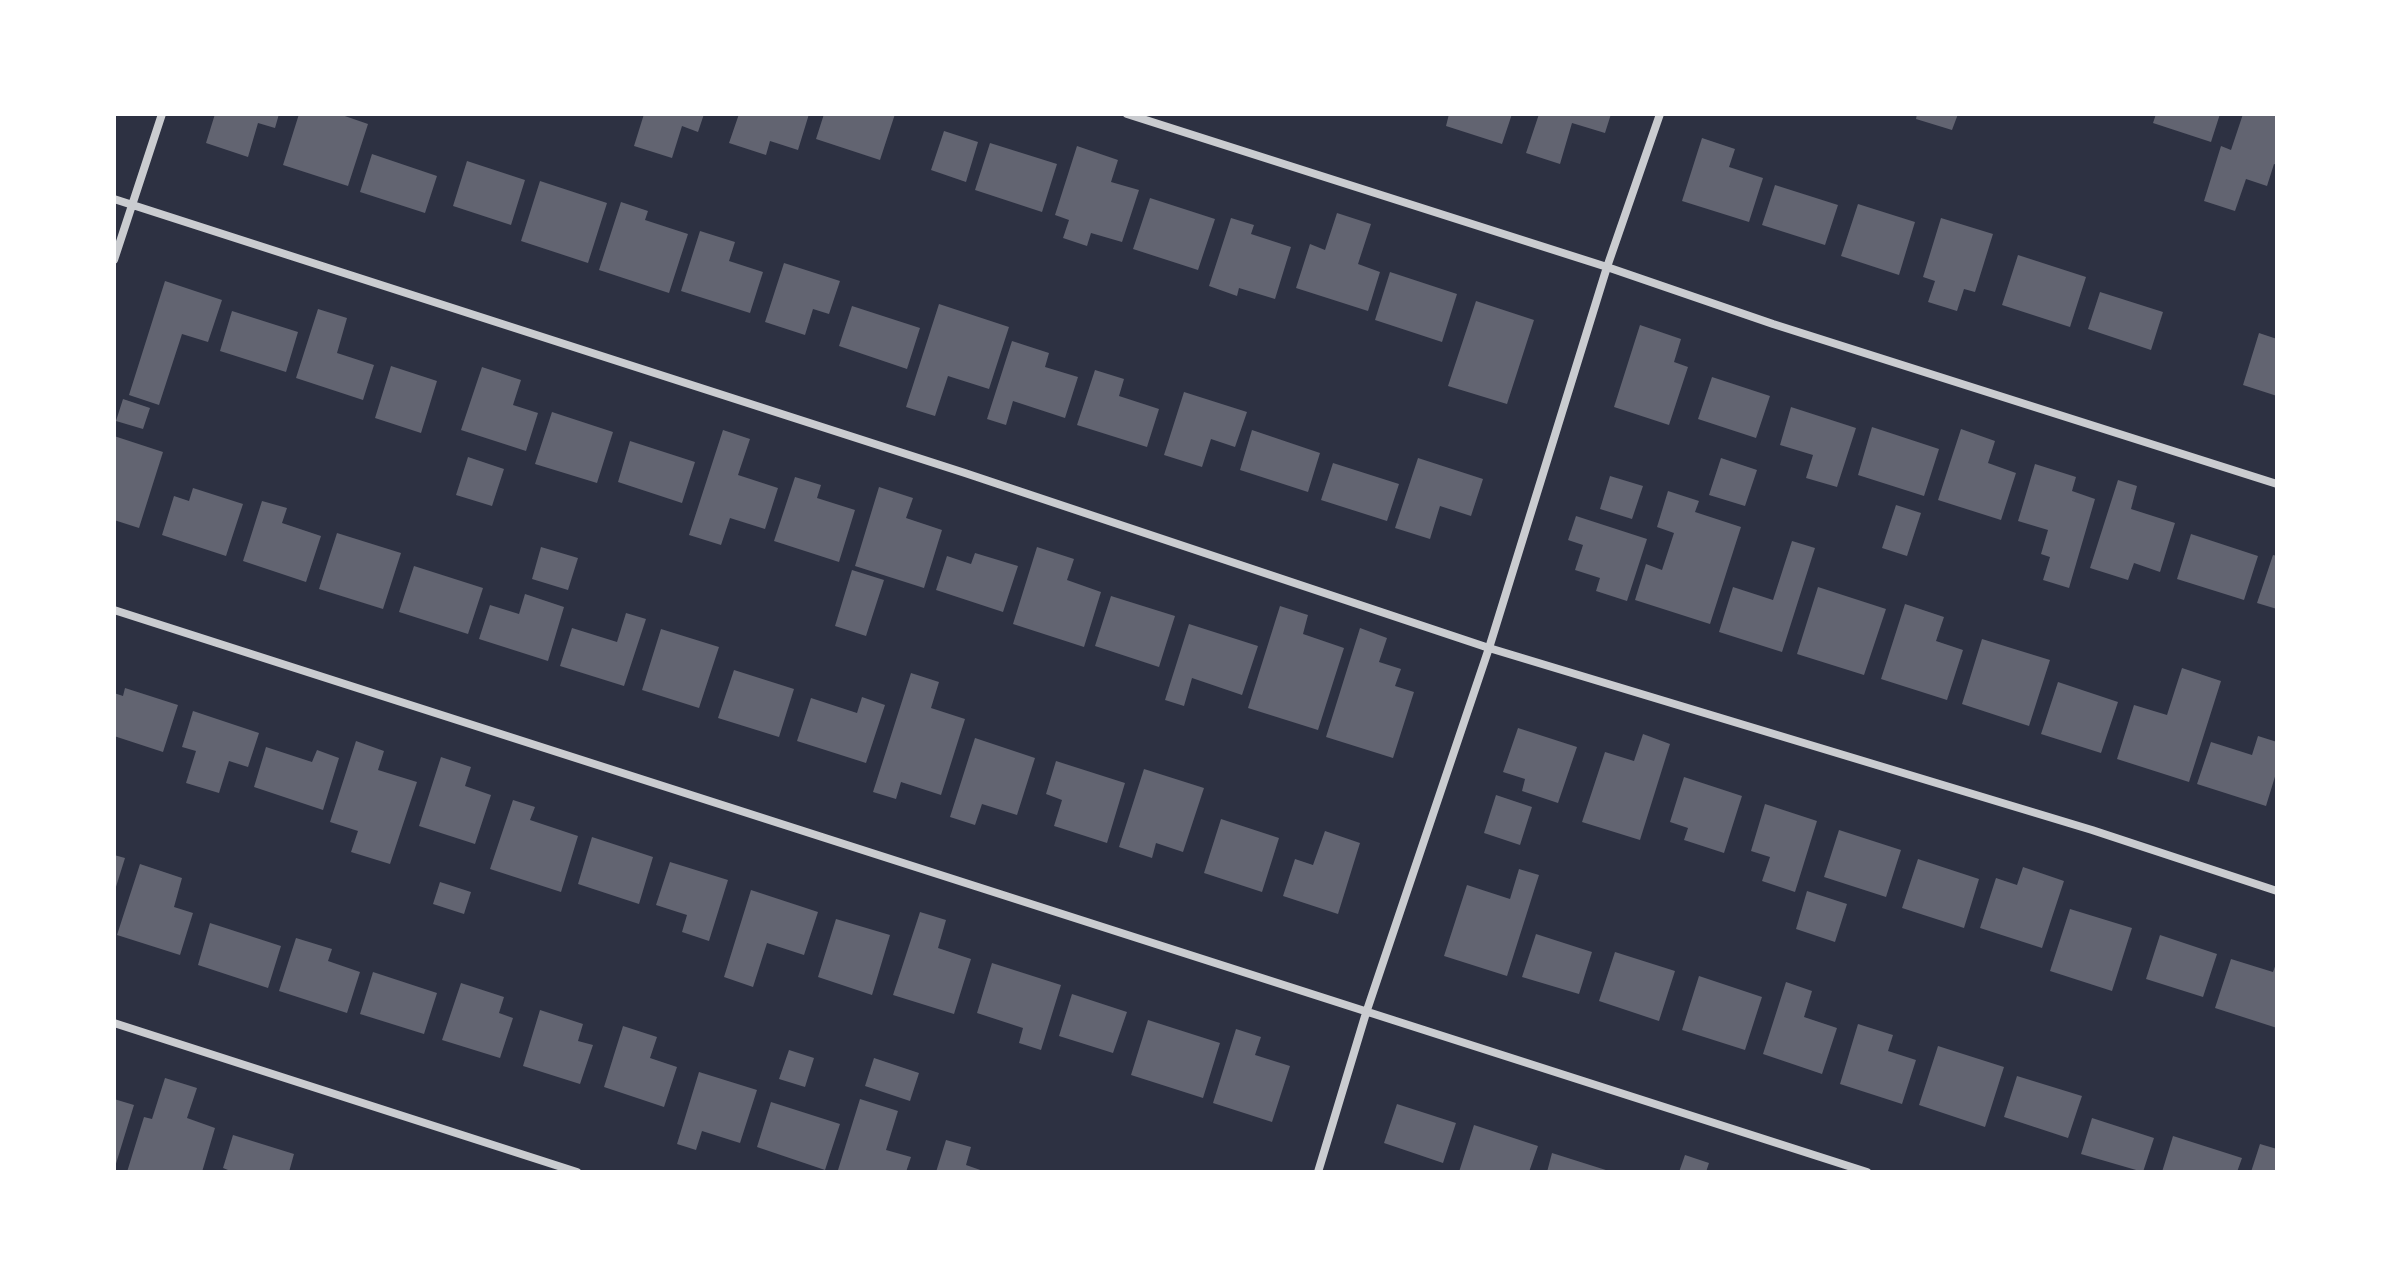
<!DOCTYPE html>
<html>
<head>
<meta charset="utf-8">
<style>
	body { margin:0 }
	#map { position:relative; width:2391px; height:1286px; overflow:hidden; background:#2d3142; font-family:Barlow,sans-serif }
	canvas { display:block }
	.frame { position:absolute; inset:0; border:116px solid #fff; pointer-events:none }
</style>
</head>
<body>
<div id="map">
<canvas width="2391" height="1286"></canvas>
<div class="frame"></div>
</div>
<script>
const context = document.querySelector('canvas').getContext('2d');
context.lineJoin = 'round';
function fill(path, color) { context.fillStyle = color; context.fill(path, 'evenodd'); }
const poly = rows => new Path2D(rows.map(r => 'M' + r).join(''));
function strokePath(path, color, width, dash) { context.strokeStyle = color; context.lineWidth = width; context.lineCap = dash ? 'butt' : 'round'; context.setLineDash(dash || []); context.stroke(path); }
fill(poly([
	[215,114,279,114,275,128,258,123,248,157,206,143],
	[299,114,339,114,368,124,348,186,283,165],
	[644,114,704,114,698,132,682,126,672,158,634,146],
	[739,114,809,114,798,150,770,141,766,155,729,143],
	[824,114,895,114,880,160,816,139],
	[1449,114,1512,114,1502,144,1446,126],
	[1539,114,1611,114,1605,133,1572,123,1560,164,1526,153],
	[1917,114,1958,114,1952,130,1916,119],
	[2156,114,2220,114,2211,142,2153,123],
	[2243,114,2277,115,2277,165,2274,164,2267,186,2246,179,2235,211,2204,201,2221,146,2231,150],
	[944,131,978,142,966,182,931,170],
	[1702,138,1735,149,1729,167,1763,178,1749,222,1682,201],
	[990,143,1057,164,1042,212,975,190],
	[1077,146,1118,160,1111,182,1139,190,1122,242,1091,233,1087,246,1063,238,1069,220,1055,215],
	[372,154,437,176,425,213,360,192],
	[467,161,525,180,511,225,453,206],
	[540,181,607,203,588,263,521,241],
	[1775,185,1838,205,1825,245,1762,225],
	[1150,198,1215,219,1198,270,1133,249],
	[621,202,648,211,645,220,688,234,669,293,599,270],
	[1858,204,1915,222,1899,275,1841,256],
	[1337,213,1371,224,1358,264,1380,272,1368,311,1296,288,1310,244,1325,250],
	[1231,218,1254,225,1251,234,1291,247,1275,299,1239,288,1237,296,1209,286],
	[1941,218,1993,234,1975,292,1964,289,1957,311,1928,302,1935,281,1923,277],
	[700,231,735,242,729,261,763,272,750,313,681,291],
	[2018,255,2086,277,2070,327,2002,305],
	[784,263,840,281,829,314,813,309,805,335,765,322],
	[1390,272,1457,294,1442,342,1375,320],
	[165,281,222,300,208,342,182,334,159,405,129,395],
	[2100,292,2163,312,2151,350,2088,329],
	[1476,301,1534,320,1507,404,1448,386],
	[939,304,1009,327,989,389,948,376,935,416,906,407],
	[852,306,920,328,907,369,839,346],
	[318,309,347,318,337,353,374,365,363,400,296,378],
	[232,311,298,332,286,372,220,351],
	[1640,325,1681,339,1674,362,1688,367,1669,425,1614,407],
	[2259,333,2277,339,2277,396,2243,385],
	[1012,341,1049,353,1045,367,1078,377,1065,418,1013,401,1006,425,987,419],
	[391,366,437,381,421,433,375,418],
	[482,367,521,380,513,405,538,413,526,451,461,430],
	[1095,370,1124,379,1119,396,1159,409,1147,447,1077,425],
	[1712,377,1770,396,1756,438,1698,419],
	[1184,392,1247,412,1235,447,1211,439,1202,467,1164,455],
	[123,399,150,408,143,429,116,421],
	[1791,407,1856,428,1837,487,1806,478,1813,455,1780,445],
	[552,412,613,432,597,483,535,464],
	[1872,427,1939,449,1924,496,1858,475],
	[1961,429,1995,441,1988,463,2016,473,2001,520,1938,500],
	[723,430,750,439,738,475,778,488,765,529,730,518,721,545,689,535],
	[1252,430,1320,453,1308,492,1240,470],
	[114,436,163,452,139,528,114,520],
	[630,441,695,462,682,503,618,482],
	[468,457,504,469,492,506,456,495],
	[1418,458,1483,479,1471,516,1440,506,1430,539,1395,528],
	[1721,458,1757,470,1745,506,1709,495],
	[1333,463,1399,484,1387,521,1321,500],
	[2035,464,2076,477,2072,491,2095,499,2069,588,2043,580,2050,557,2041,554,2048,530,2018,521],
	[1610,476,1643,486,1632,519,1600,509],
	[795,477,821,485,817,498,855,510,839,562,774,541],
	[2118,480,2137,486,2131,509,2175,523,2160,572,2134,563,2128,580,2090,568],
	[879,487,913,498,906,518,942,530,924,588,855,566],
	[193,488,243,504,226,556,162,535,174,496,189,501],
	[1668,491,1699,501,1695,512,1741,527,1710,624,1635,600,1646,564,1662,570,1674,533,1657,527],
	[262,501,287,508,282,523,321,536,306,582,243,561],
	[1896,505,1921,513,1907,556,1882,548],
	[1576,516,1647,539,1627,601,1596,591,1600,578,1575,570,1583,545,1568,540],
	[337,533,401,553,383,609,319,589],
	[2191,534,2258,556,2244,600,2177,579],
	[1792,541,1815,548,1782,652,1719,632,1733,587,1773,600],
	[541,547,578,558,568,590,532,579],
	[1037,547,1074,559,1067,580,1101,592,1084,647,1013,624],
	[975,553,1018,566,1003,612,936,590,947,556,971,564],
	[2273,555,2277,556,2277,609,2257,603],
	[414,566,483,588,468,634,399,612],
	[852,570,884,580,866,636,835,626],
	[1818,587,1886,609,1864,675,1797,654],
	[525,594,564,607,548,661,479,639,490,605,519,614],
	[1111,596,1175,616,1159,667,1095,646],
	[1905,604,1944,617,1936,641,1963,650,1947,700,1881,679],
	[1280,606,1308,615,1303,634,1344,648,1318,730,1248,708],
	[626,613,646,619,624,686,560,666,572,628,617,642],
	[1189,624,1258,646,1242,695,1192,678,1184,706,1165,700],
	[1360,628,1387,638,1379,662,1401,669,1395,686,1414,692,1393,758,1326,737],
	[661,629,719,647,699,708,642,690],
	[1982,639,2050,660,2029,726,1962,704],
	[2182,668,2221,681,2189,782,2117,759,2134,705,2167,715],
	[734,670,794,689,779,737,718,718],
	[911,673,939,682,931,708,965,719,941,795,901,782,896,799,873,792],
	[2058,682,2118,702,2101,753,2041,734],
	[125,688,178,705,163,752,114,736,114,693,123,696],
	[862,697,885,705,866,763,797,741,811,698,857,713],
	[193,711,259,733,248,767,229,761,219,793,186,783,196,751,182,747],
	[1518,728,1577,747,1558,803,1522,791,1525,779,1503,772],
	[1643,734,1670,744,1640,840,1582,822,1605,752,1634,761],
	[2258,736,2277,742,2277,770,2266,806,2197,784,2211,742,2252,755],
	[975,738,1035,758,1017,815,982,804,975,825,950,817],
	[356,741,384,751,378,770,417,782,390,864,351,852,358,831,330,822],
	[266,747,312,762,317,750,339,758,323,810,254,787],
	[441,757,471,767,465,786,491,795,475,844,419,826],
	[1056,761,1125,783,1107,843,1054,826,1062,800,1046,794],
	[1144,769,1204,788,1183,852,1156,843,1152,858,1119,847],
	[1684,777,1742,796,1724,853,1684,840,1688,828,1670,822],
	[1496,795,1532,807,1520,845,1484,833],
	[513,800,535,807,530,820,578,836,561,892,490,869],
	[1765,804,1817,821,1795,892,1762,881,1770,857,1751,851],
	[1221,819,1279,838,1262,892,1204,873],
	[1839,830,1901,850,1886,897,1824,877],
	[1325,831,1360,843,1338,914,1283,896,1295,859,1313,865],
	[592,837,653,857,639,904,578,884],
	[114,855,125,858,115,890,114,890],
	[1918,859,1979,879,1964,928,1902,908],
	[670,862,728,880,709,941,682,932,687,915,656,905],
	[140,864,182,878,174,907,193,913,180,955,117,935],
	[2023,867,2064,881,2042,948,1980,928,1996,878,2017,885],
	[1519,869,1539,875,1507,976,1444,956,1467,885,1510,899],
	[440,882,471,892,464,914,433,904],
	[751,890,818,912,804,955,767,943,753,987,724,977],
	[1807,891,1847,904,1835,942,1796,929],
	[2070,909,2132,928,2112,991,2050,971],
	[920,912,946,920,938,948,971,959,954,1014,893,995],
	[836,919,890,935,872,995,818,977],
	[210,923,281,946,268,988,198,965],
	[1536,934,1592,952,1579,994,1522,977],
	[2160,935,2217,954,2203,997,2146,979],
	[296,938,332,949,328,961,360,972,347,1013,279,991],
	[1615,952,1675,971,1659,1021,1599,1001],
	[2231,959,2273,972,2277,961,2277,1028,2215,1008],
	[992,963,1061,985,1041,1050,1019,1043,1023,1028,977,1013],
	[373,972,437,993,424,1034,360,1014],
	[1699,976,1762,997,1745,1050,1682,1030],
	[1786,982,1812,991,1804,1017,1837,1028,1822,1074,1763,1054],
	[461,983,504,997,499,1013,513,1018,500,1058,442,1040],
	[1072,994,1127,1012,1113,1053,1059,1036],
	[540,1010,583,1024,578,1041,593,1045,580,1084,523,1066],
	[1148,1020,1220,1043,1203,1098,1131,1075],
	[1858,1024,1893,1035,1888,1051,1916,1060,1902,1104,1840,1084],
	[623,1026,657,1037,650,1058,677,1067,664,1107,604,1087],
	[1236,1029,1261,1037,1255,1055,1290,1066,1272,1122,1213,1103],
	[1938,1046,2004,1067,1985,1127,1919,1105],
	[789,1050,814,1058,805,1087,779,1079],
	[874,1058,919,1073,910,1101,865,1086],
	[699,1072,757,1090,740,1143,702,1131,696,1150,677,1144],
	[2017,1076,2082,1096,2068,1138,2004,1117],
	[165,1078,197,1088,187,1118,215,1128,202,1172,127,1172,144,1117,152,1119],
	[114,1099,134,1105,115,1167,114,1167],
	[860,1099,898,1111,886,1150,911,1157,906,1172,845,1172,838,1170],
	[771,1102,840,1124,825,1170,757,1147],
	[1397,1104,1456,1123,1443,1163,1384,1143],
	[2092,1118,2154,1138,2143,1172,2081,1154],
	[1474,1125,1538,1146,1529,1172,1459,1172],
	[233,1135,294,1154,289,1172,233,1172,223,1168],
	[2173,1136,2242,1158,2237,1172,2162,1172],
	[946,1140,971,1147,966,1165,986,1172,936,1172],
	[2260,1144,2277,1149,2277,1172,2251,1172],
	[1552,1153,1609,1171,1609,1172,1547,1172],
	[1685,1155,1709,1163,1706,1172,1679,1172]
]), '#626471');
strokePath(poly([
	[1127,114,1607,267,1773,324,2277,484],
	[114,199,965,473,1489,648,2092,830,2277,891],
	[114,260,162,114],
	[114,610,1867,1172],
	[114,1023,577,1172],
	[1318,1172,1366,1013,1489,648,1607,267,1660,114]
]), '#caccd0', 8);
</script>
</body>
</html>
